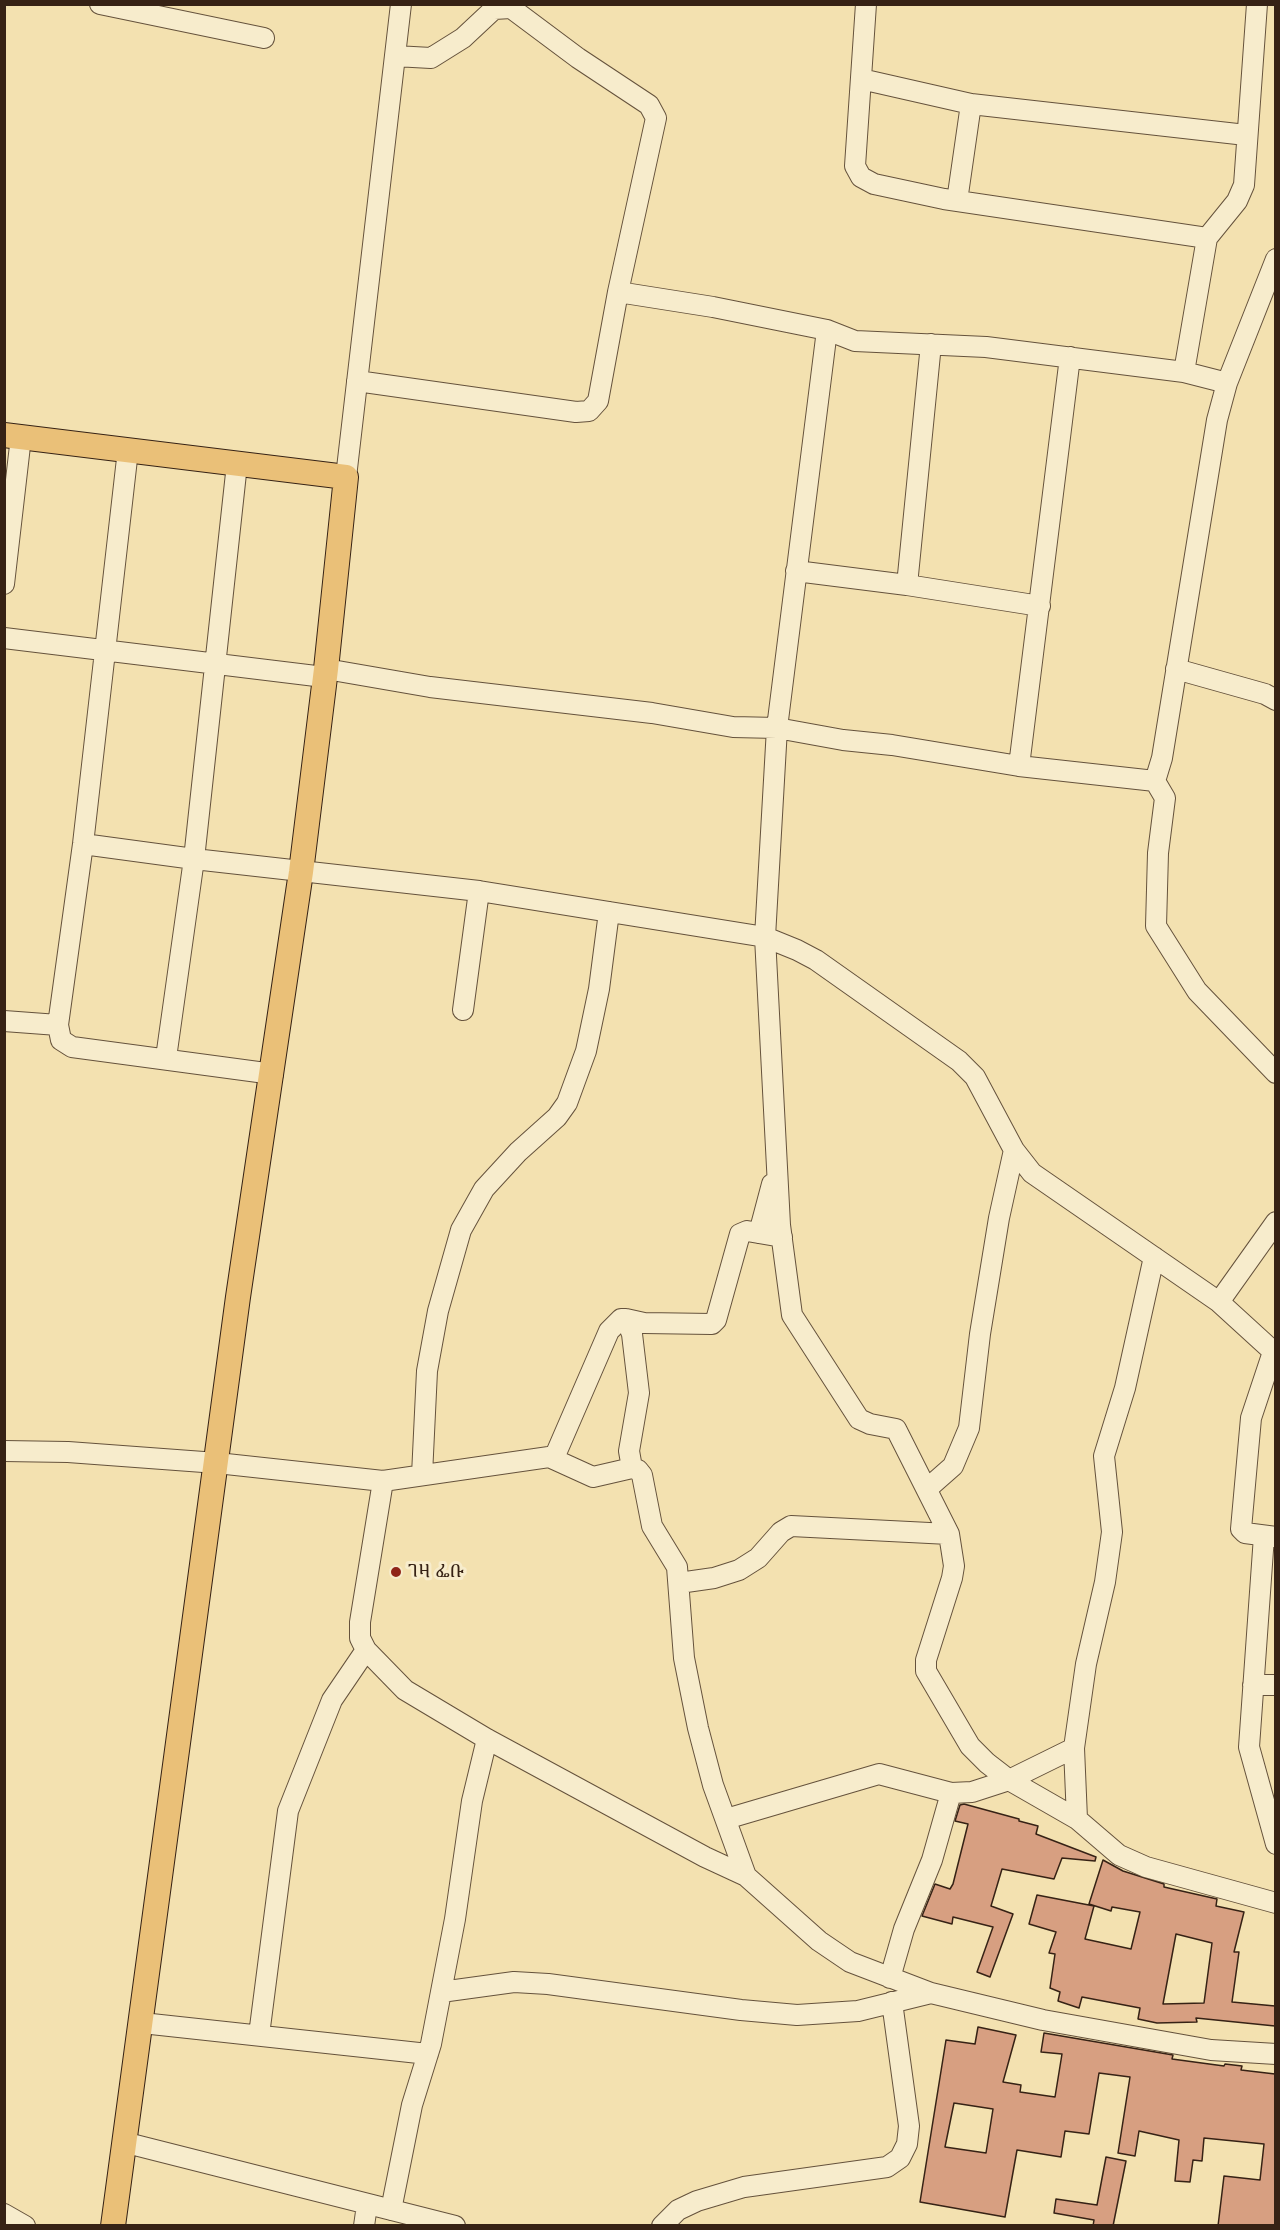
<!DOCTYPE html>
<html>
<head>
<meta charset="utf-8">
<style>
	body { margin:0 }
	#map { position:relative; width:1280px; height:2230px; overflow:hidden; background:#f3e1b0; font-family:"Old Standard TT",serif }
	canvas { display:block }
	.frame { position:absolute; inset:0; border:6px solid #362215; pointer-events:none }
</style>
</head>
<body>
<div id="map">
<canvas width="1280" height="2230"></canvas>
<div class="frame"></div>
</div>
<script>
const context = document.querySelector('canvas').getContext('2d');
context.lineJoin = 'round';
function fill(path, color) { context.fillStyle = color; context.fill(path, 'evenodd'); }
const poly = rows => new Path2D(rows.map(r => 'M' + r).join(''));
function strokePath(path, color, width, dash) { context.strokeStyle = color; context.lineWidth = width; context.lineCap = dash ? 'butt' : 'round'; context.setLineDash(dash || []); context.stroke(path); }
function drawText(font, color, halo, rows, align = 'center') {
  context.font = font + ' "Old Standard TT","Noto Serif Ethiopic",serif'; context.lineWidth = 6; context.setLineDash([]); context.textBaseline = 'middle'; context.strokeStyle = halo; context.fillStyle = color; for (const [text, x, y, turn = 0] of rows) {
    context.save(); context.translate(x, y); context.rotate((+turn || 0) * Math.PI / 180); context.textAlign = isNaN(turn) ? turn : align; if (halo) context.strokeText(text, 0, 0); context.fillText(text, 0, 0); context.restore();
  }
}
const building = poly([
	[964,1804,1019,1819,1019,1821,1038,1826,1036,1834,1096,1857,1095,1861,1062,1858,1054,1879,1002,1869,991,1906,1013,1914,990,1977,977,1972,993,1927,953,1917,952,1924,922,1916,935,1884,950,1889,953,1884,968,1824,955,1821,960,1805,964,1804],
	[1103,1860,1123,1871,1164,1884,1164,1887,1217,1899,1216,1906,1244,1912,1234,1952,1239,1952,1232,2002,1275,2006,1275,2026,1196,2018,1197,2022,1157,2023,1138,2019,1140,2008,1082,1997,1079,2008,1058,2001,1060,1992,1050,1988,1055,1954,1049,1953,1056,1932,1029,1924,1037,1895,1094,1906,1085,1939,1131,1949,1140,1912,1112,1907,1111,1911,1089,1904,1103,1860],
	[1176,1934,1212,1943,1204,2003,1163,2004,1176,1934],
	[978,2027,1016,2035,1003,2082,1021,2085,1020,2092,1055,2097,1062,2054,1041,2052,1044,2033,1173,2055,1172,2059,1224,2066,1225,2064,1242,2066,1241,2070,1275,2074,1275,2226,1218,2226,1224,2176,1260,2180,1264,2144,1204,2138,1202,2161,1193,2160,1190,2182,1175,2181,1179,2140,1139,2131,1135,2156,1118,2153,1130,2077,1099,2073,1089,2134,1065,2131,1061,2157,1017,2150,1005,2217,920,2202,946,2040,975,2044,978,2027],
	[954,2103,993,2109,986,2153,945,2147,954,2103],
	[1106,2157,1126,2161,1113,2226,1093,2226,1094,2220,1054,2213,1056,2199,1097,2205,1106,2157]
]);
fill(building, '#d79f81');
strokePath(building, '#362215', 1.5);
const minor = poly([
	[100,4,264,38],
	[866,4,855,166,861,177,874,184,944,199,1207,238,1237,201,1244,185,1257,4],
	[395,56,431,58,463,38,494,9,511,8,578,58,649,105,656,118,618,292],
	[861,79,971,104,1246,135],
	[957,201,971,104],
	[827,330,777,728,765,937,780,1225,792,1315,859,1419,870,1424,896,1429,949,1534,954,1566,952,1578,926,1660,926,1671,970,1746,987,1763,1009,1780,1077,1819,1119,1855,1146,1867,1276,1903],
	[1184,372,1207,238],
	[357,381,576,412,589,411,598,401,618,292,713,307,827,330,855,341,986,347,1184,372,1227,383],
	[128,450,83,844,58,1025,61,1040,72,1047,273,1074],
	[346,477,401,4],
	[796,571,907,585,1040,606],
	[4,584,21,437],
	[907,585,931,344],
	[4,638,324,677],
	[326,669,430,687,652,713,733,727,777,728,843,740,892,745,1019,766,1155,781,1162,758,1217,420,1227,383,1276,259],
	[1176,669,1265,694,1276,700],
	[1019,766,1070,357],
	[1155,781,1165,798,1158,853,1156,926,1197,991,1276,1073],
	[83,844,194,859,479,891,765,937,797,950,816,960,959,1061,975,1077,1014,1150,1032,1173,1219,1302,1276,1354],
	[463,1010,479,891],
	[4,1021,58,1025],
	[166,1058,194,859,237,464],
	[759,1233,772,1184],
	[1219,1302,1276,1222],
	[626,1319,644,1323,712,1324,716,1320,740,1234,747,1231,782,1237],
	[1273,1352,1251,1418,1241,1529,1245,1533,1276,1537],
	[4,1451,68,1452,217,1463,383,1481,360,1622,360,1638,366,1650,405,1690,487,1739,705,1857,746,1876,819,1941,850,1962,931,1993,1043,2020,1211,2050,1276,2054],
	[554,1458,609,1331,621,1319,626,1319,632,1334,639,1393,629,1451,632,1468],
	[422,1475,427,1371,438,1311,461,1230,484,1189,518,1152,557,1117,567,1103,586,1051,599,989,609,912],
	[383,1481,549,1457,593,1477,632,1468,638,1470,642,1475,652,1526,677,1567,684,1658,698,1728,713,1785,746,1876],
	[928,1488,953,1466,969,1428,980,1334,999,1218,1014,1150],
	[1264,1536,1249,1747,1276,1844],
	[679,1583,714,1578,739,1570,758,1558,781,1532,791,1526,949,1534],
	[1253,1685,1276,1685],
	[726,1819,879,1774,951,1793,972,1792,1009,1780,1074,1748],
	[1077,1819,1074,1748,1086,1664,1105,1582,1112,1532,1104,1456,1125,1388,1154,1257],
	[890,1978,904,1929,932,1860,951,1793],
	[441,1992,514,1982,548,1984,741,2010,797,2015,858,2011,931,1993],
	[142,2023,428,2054],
	[259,2035,288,1811,332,1700,366,1650],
	[127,2143,455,2226],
	[391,2210,412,2105,431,2044,455,1919,472,1801,487,1739],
	[4,2214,25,2226],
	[364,2226,367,2205],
	[662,2226,678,2210,697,2201,744,2187,887,2167,900,2158,907,2144,909,2126,892,2002]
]);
const major = poly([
	[4,435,346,477,326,669,301,872,238,1297,113,2226]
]);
strokePath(minor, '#65523c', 22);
strokePath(major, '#362215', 26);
strokePath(minor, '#f7eccc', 20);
strokePath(major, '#eac078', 24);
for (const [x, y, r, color] of [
	[396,1572,6,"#8f2418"]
]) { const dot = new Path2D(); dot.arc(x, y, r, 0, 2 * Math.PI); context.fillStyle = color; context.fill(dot); strokePath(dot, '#f7eccc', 2); }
drawText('18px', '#362215', '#f7eccc', [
	["ገዛ ፌቡ",408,1572]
], 'left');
</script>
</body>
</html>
